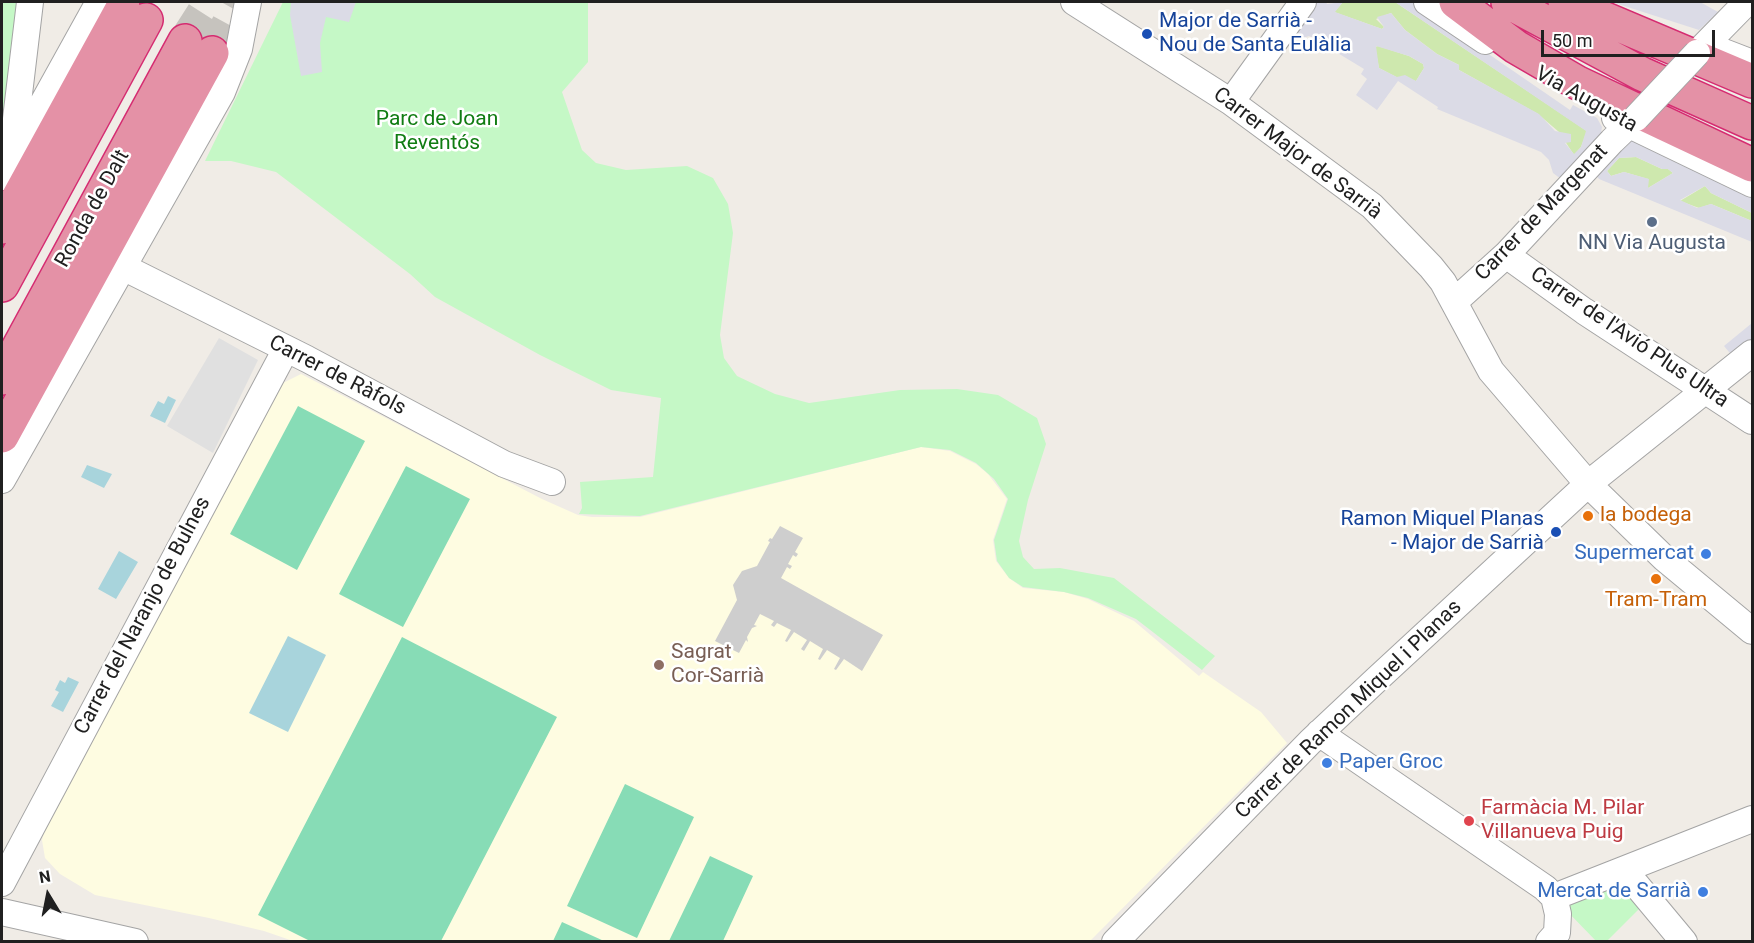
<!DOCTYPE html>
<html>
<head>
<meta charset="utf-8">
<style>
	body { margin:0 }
	#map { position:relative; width:1754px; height:943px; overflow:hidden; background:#f0ece6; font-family:Roboto,sans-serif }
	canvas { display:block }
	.frame { position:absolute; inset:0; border:3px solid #202020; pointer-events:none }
	.north { position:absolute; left:18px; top:865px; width:60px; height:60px; -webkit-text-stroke:4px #fff; paint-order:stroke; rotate:350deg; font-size:16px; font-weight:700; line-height:24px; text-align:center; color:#202020 }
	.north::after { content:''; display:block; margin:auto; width:21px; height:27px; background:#202020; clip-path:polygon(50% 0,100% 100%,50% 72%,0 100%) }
	.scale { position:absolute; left:1541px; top:30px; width:174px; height:27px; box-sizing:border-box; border:3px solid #202020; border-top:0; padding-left:8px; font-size:18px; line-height:21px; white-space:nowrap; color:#202020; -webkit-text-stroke:4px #fff; paint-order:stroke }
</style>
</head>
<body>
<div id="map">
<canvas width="1754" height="943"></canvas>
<div class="frame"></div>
<div class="north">N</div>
<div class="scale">50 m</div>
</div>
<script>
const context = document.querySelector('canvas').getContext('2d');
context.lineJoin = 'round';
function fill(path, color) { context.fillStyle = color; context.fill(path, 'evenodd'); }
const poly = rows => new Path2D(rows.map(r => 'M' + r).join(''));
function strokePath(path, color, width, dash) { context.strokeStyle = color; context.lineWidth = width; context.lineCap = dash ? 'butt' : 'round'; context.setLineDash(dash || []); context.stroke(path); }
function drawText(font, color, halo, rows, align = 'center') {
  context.font = font + ' Roboto,sans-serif'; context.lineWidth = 5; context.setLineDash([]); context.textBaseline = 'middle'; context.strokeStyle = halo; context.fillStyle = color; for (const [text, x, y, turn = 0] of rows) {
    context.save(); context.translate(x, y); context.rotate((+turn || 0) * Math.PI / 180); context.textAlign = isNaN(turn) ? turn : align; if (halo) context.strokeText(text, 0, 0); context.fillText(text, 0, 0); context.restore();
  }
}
fill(poly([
	[301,374,542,499,578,515,592,517,640,517,921,447,950,451,976,464,988,474,1007,499,993,540,996,561,1009,578,1023,588,1064,592,1088,599,1134,621,1199,676,1203,672,1261,712,1287,743,1090,941,293,941,264,931,209,918,95,895,60,874,45,858,42,840,51,806,122,683,283,383]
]), '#fefce1');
fill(poly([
	[780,526,803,538,795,552,798,554,796,557,793,555,788,564,792,566,790,569,787,567,781,578,883,635,862,671,844,659,836,670,834,669,840,658,827,650,820,660,818,659,823,649,810,641,804,651,801,649,807,640,794,632,787,642,785,641,791,630,777,623,774,627,771,625,774,621,760,614,754,625,757,626,752,628,747,637,748,642,746,640,739,653,715,641,737,600,733,585,742,571,757,566,770,542,768,541,770,538,772,539]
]), '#cecece');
fill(poly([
	[1343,2,1395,2,1587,131,1581,147,1574,155,1559,132,1538,114,1459,70,1459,65,1437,54,1405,30,1391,13,1376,19,1384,27,1382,29,1334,12],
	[1378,46,1409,56,1423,64,1424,68,1416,81,1398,78,1379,68,1375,47],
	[1636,157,1662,169,1668,169,1673,173,1648,188,1648,179,1624,172,1611,176,1607,171,1619,158],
	[1705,186,1711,193,1752,213,1752,221,1711,204,1699,208,1680,201]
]), '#cee8ae');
fill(poly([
	[2,2,18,2,2,131],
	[283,2,588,2,588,62,562,92,582,150,596,163,626,170,687,166,713,178,728,204,733,233,720,335,724,358,737,376,775,394,809,403,900,390,957,389,998,395,1037,418,1046,444,1028,500,1019,541,1023,557,1034,569,1060,568,1114,578,1215,656,1202,670,1136,619,1088,598,1064,592,1023,587,1009,578,997,561,994,540,1008,499,994,479,976,463,950,450,921,447,640,516,579,514,582,508,580,482,653,477,661,398,611,390,540,355,435,297,410,274,276,172,231,161,205,161],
	[1608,884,1624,887,1640,908,1607,941,1597,942,1563,907]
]), '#c5f8c6');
fill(poly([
	[298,406,365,441,297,570,230,534],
	[406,466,470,499,403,627,339,594],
	[402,637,557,717,441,941,310,941,258,915],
	[625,784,694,817,637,938,567,906],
	[710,856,753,876,723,941,669,941],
	[562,922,604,941,553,941]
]), '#87dcb6');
fill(poly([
	[219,338,258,360,213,453,167,426]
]), '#e0e0e0');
fill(poly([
	[291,2,356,2,349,22,326,17,320,43,322,72,301,76,290,15],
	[1311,2,1326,2,1327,4,1343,2,1335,12,1382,29,1384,27,1377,17,1391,13,1405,30,1437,54,1459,65,1459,70,1539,114,1555,131,1571,134,1571,142,1565,143,1574,154,1581,147,1586,131,1395,2,1413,2,1570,110,1573,105,1597,118,1602,127,1601,133,1561,179,1553,173,1549,160,1541,152,1437,109,1438,107,1398,81,1377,110,1356,95,1367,79,1361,74,1364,69,1313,38,1309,36,1300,39,1297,30],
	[1376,46,1409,56,1423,64,1424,68,1416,81,1405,75,1397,77,1379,68],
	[1612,2,1700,2,1718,12,1699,30],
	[1632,140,1752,192,1752,213,1711,193,1705,186,1680,200,1697,208,1711,204,1752,221,1752,242,1599,179,1592,171],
	[1636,157,1662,169,1668,169,1673,173,1648,188,1649,179,1624,172,1611,176,1607,171,1619,158],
	[1752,323,1752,348,1734,358,1724,346]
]), '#dbdbe6');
fill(poly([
	[168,396,176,400,165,423,150,416,158,401,164,404],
	[87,465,112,474,104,488,81,477],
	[119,551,138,562,116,599,98,589],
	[288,636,326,655,288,732,249,713],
	[68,677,79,682,63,712,51,706,59,692,55,690,60,680,65,683]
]), '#a8d4dc');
strokePath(poly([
	[185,41,210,2],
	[212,53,240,2]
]), '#c6c3be', 33, [33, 16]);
const minor = poly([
	[1074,2,1231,102,1372,206,1431,267,1443,282,1491,371,1588,484,1664,558,1752,631],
	[1427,2,1485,41],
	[1708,46,1752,63],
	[1697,53,1747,2],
	[1231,102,1303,2],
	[1615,118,1752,184],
	[13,144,30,2],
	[2,177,99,2],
	[1506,255,1584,311,1752,421],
	[123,267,307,359,504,464,552,482],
	[1454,302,1506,255,1612,141,1636,118],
	[2,480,222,92,239,49,248,2],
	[1319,733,1545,888,1554,897,1558,914,1557,933,1549,942],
	[1624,870,1684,942],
	[2,883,286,349],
	[1554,897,1752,819],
	[2,912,135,942],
	[1115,942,1310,742,1376,680,1588,484,1752,353]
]);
const highway = poly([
	[1456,2,1516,47,1578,83,1752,165],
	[1508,2,1642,74,1752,123],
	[1565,2,1752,81],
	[2,227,123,7],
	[2,285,146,20],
	[2,378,185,41],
	[2,436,212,53]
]);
strokePath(minor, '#a4a4a4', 28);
strokePath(highway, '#d52c71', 36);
strokePath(minor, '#fff', 26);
strokePath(highway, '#e491a6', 33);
const minorBridge = poly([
	[1636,118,1697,53]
]);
strokePath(minorBridge, '#a4a4a4', 28, []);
strokePath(minorBridge, '#fff', 26);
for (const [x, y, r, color] of [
	[1147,34,6,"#1a4fb4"],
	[1652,222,6,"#5c6f8a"],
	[1588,516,6,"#e8710a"],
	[1556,532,6,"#1a4fb4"],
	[1706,554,6,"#3f7fe0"],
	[1656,579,6,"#e8710a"],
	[659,665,6,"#8d6e63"],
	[1327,763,6,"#3f7fe0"],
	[1469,821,6,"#e0444e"],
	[1703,892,6,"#3f7fe0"]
]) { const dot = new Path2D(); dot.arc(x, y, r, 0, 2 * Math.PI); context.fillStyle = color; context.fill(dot); strokePath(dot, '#fff', 2); }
drawText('21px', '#164399', '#fff', [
	["Major de Sarrià -",1159,22],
	["Nou de Santa Eulàlia",1159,46],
	["Ramon Miquel Planas",1544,520,"right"],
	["- Major de Sarrià",1544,544,"right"]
], 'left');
drawText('21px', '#202020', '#fff', [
	["Via Augusta",1586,100,29],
	["Carrer Major de Sarrià",1297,154,37],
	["Ronda de Dalt",93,209,-61],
	["Carrer de Margenat",1542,213,-46],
	["Carrer de l'Avió Plus Ultra",1629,338,34],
	["Carrer de Ràfols",337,376,27],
	["Carrer del Naranjo de Bulnes",143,616,-62],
	["Carrer de Ramon Miquel i Planas",1349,710,-44]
]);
drawText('21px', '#107c12', '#fff', [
	["Parc de Joan",437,120],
	["Reventós",437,144]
]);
drawText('21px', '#4e5e75', '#fff', [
	["NN Via Augusta",1652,244]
]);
drawText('21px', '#c56008', '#fff', [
	["la bodega",1600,516],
	["Tram-Tram",1656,601,"center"]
], 'left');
drawText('21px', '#366cbe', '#fff', [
	["Supermercat",1694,554],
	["Paper Groc",1339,763,"left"],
	["Mercat de Sarrià",1691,892]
], 'right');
drawText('21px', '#785e54', '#fff', [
	["Sagrat",671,653],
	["Cor-Sarrià",671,677]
], 'left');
drawText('21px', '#be3a42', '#fff', [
	["Farmàcia M. Pilar",1481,809],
	["Villanueva Puig",1481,833]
], 'left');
</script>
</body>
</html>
